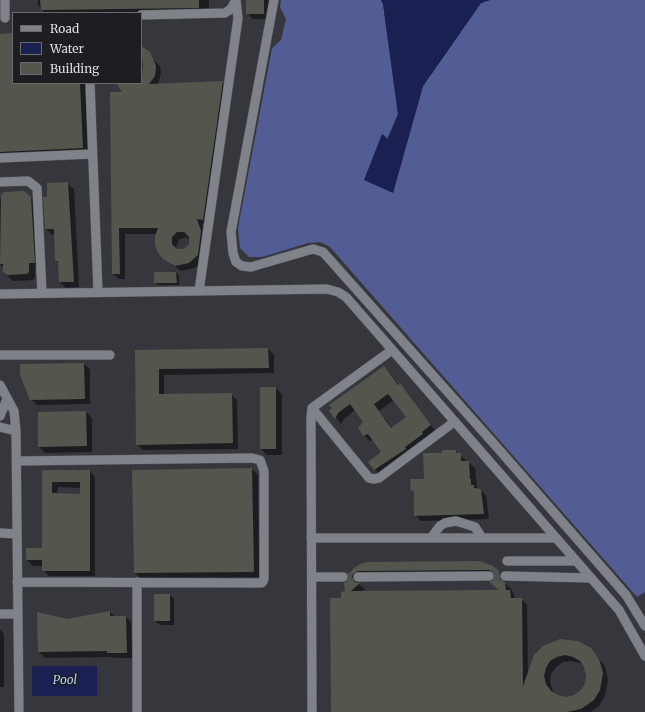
<!DOCTYPE html>
<html>
<head>
<meta charset="utf-8">
<style>
	body { margin:0 }
	#map { position:relative; width:645px; height:712px; overflow:hidden; background:#35373d; font-family:Merriweather,serif }
	canvas { display:block }
	.legend { position:absolute; left:12px; top:12px; width:130px; height:72px; box-sizing:border-box; background:#1d1e21; border:1px solid #696a6e; margin:0; padding:5px 7px; list-style:none; font-size:12px; color:#dcdde2 }
	.legend li { display:flex; align-items:center; gap:8px; height:20px }
	.legend b { width:20px; border:1px solid #696a6e }
</style>
</head>
<body>
<div id="map">
<canvas width="645" height="712"></canvas>
<ul class="legend">
<li><b style="height:5px;background:#80828a"></b>Road</li>
<li><b style="height:11px;background:#1a2152"></b>Water</li>
<li><b style="height:11px;background:#54554d"></b>Building</li>
</ul>
</div>
<script>
const context = document.querySelector('canvas').getContext('2d');
context.lineJoin = 'round';
function fill(path, color) { context.fillStyle = color; context.fill(path, 'evenodd'); }
const poly = rows => new Path2D(rows.map(r => 'M' + r).join(''));
function strokePath(path, color, width, dash) { context.strokeStyle = color; context.lineWidth = width; context.lineCap = dash ? 'butt' : 'round'; context.setLineDash(dash || []); context.stroke(path); }
function drawText(font, color, halo, rows, align = 'center') {
  context.font = font + ' Merriweather,serif'; context.lineWidth = 3; context.setLineDash([]); context.textBaseline = 'middle'; context.strokeStyle = halo; context.fillStyle = color; for (const [text, x, y, turn = 0] of rows) {
    context.save(); context.translate(x, y); context.rotate((+turn || 0) * Math.PI / 180); context.textAlign = isNaN(turn) ? turn : align; if (halo) context.strokeText(text, 0, 0); context.fillText(text, 0, 0); context.restore();
  }
}
fill(poly([
	[281,0,381,0,383,4,398,114,387,139,383,134,393,192,423,86,481,3,490,0,645,0,645,592,637,597,330,247,320,242,308,243,262,257,249,257,240,248,238,228,272,48,281,40,286,19,280,7]
]), '#515d94');
fill(poly([
	[381,0,490,0,481,3,423,86,393,193,364,180,382,134,388,139,398,114,383,4],
	[32,666,97,666,97,696,32,696]
]), '#1a2152');
fill(poly([
	[38,0,209,0,209,9,141,13,45,13,38,5],
	[247,0,269,0,269,19,253,19,247,13],
	[13,34,13,83,85,83,88,154,0,158,0,35],
	[141,48,160,66,161,73,158,85,222,82,228,88,209,226,202,224,207,238,203,261,195,268,181,271,164,258,157,234,125,234,125,279,119,279,113,274,124,93,117,83,141,83,141,73,143,71],
	[186,237,190,241,187,248,180,251,177,250,176,247,179,240],
	[68,184,74,189,79,287,66,288,60,282,59,264,56,260,55,234,52,235,46,229,48,197],
	[31,198,37,204,40,268,35,268,35,278,33,280,13,281,4,272,4,268,0,264,0,199],
	[176,273,179,275,179,285,158,285,155,283],
	[268,349,274,355,274,373,164,375,164,395,231,394,237,400,238,449,143,450,137,444,136,351],
	[84,364,90,369,90,404,37,405,31,399],
	[384,367,399,385,405,390,436,432,380,475,369,462,382,453,373,440,370,441,364,435,364,422,355,410,344,419,341,424,330,411],
	[394,400,407,417,392,428,379,411],
	[276,388,282,394,282,455,267,455,261,449],
	[86,412,92,418,92,452,45,453,39,447],
	[455,451,475,468,477,489,481,490,486,496,489,519,421,521,415,515,415,493,412,490,425,480,443,454],
	[252,469,258,475,259,577,140,578,135,573],
	[43,471,90,471,95,477,95,576,49,576,43,570,43,566,33,566,27,560,27,549,43,549],
	[58,487,81,488,81,495,57,494],
	[360,565,492,567,506,579,505,583,511,589,516,599,521,599,527,605,528,675,535,656,590,649,605,666,608,680,605,696,599,706,591,712,332,712,342,599,351,573],
	[496,575,495,580,501,591,362,592,365,589,358,584,359,579,364,576],
	[571,661,584,664,587,675,586,684,581,691,574,696,566,698,554,694,550,683,551,674,556,667,563,662],
	[170,595,174,599,174,625,160,625,155,621],
	[110,612,115,617,126,617,131,622,132,658,114,658,112,657,45,658,39,652,67,620],
	[0,629,4,634,4,687,0,687]
]), '#0007');
fill(poly([
	[40,0,199,0,199,8,41,10],
	[246,0,264,0,264,14,246,14],
	[13,33,13,83,80,83,83,148,0,152,0,34],
	[141,46,150,52,156,66,155,76,149,84,223,81,203,220,197,219,201,231,198,255,189,263,175,266,163,259,158,253,155,245,155,236,158,228,119,228,120,274,112,274,110,92,122,92,116,83,141,83,143,67],
	[177,232,184,232,189,237,189,244,184,249,177,249,172,244,172,237],
	[68,182,74,282,59,282,58,261,55,261,54,229,45,229,43,197,47,197,47,183],
	[24,191,31,197,35,263,29,263,29,272,27,274,7,275,3,272,3,264,0,264,1,195,4,192],
	[154,272,176,272,177,283,154,283],
	[268,348,269,368,159,369,159,394,232,393,233,443,136,445,135,350],
	[84,363,85,399,30,400,20,375,20,364],
	[384,366,398,385,400,383,431,425,422,432,423,434,405,447,406,449,374,470,368,462,381,452,368,434,363,436,358,428,363,422,350,404,338,413,335,419,329,411,332,408,329,405],
	[388,394,406,417,391,428,374,404],
	[260,387,276,387,276,449,260,449],
	[86,411,87,446,38,447,38,412],
	[442,450,456,450,456,453,461,453,461,461,469,461,470,479,471,479,471,485,474,485,474,488,481,489,484,514,414,516,414,491,411,491,410,479,424,479,423,453,442,453],
	[252,468,254,572,134,573,132,470],
	[42,470,90,470,90,571,42,571,42,560,26,560,26,548,42,548],
	[52,482,80,482,80,494,52,493],
	[480,561,493,566,499,571,500,579,505,582,506,590,510,590,511,598,522,598,523,686,534,655,543,646,560,639,578,641,591,648,599,659,603,673,600,690,594,700,581,709,567,712,331,712,330,598,341,598,341,592,345,591,344,583,348,580,348,575,354,568,360,564,367,562],
	[489,570,492,571,495,576,494,579,489,582,499,590,351,591,360,583,355,582,352,577,353,574,358,571],
	[565,655,573,657,580,661,584,667,586,675,585,683,581,690,574,695,566,697,558,695,551,691,546,684,544,676,546,668,550,661,557,657],
	[154,594,170,594,170,621,154,621],
	[110,611,110,616,126,616,127,653,107,653,107,651,38,652,37,612,67,619]
]), '#54554d');
strokePath(poly([
	[489,576,505,576],
	[343,577,358,577]
]), '#4e5056', 9, [9, 4.5]);
const minor = poly([
	[5,0,5,18],
	[274,0,231,232,233,253,236,262,242,266,251,267,313,249,323,252,495,445,626,595,645,626],
	[141,15,225,13,231,9,236,0],
	[90,83,98,292],
	[0,158,92,154],
	[0,182,28,181,37,188,42,293],
	[199,291,238,18,236,0],
	[0,294,327,289,338,292,346,297,374,329,619,610,645,656],
	[0,355,110,355],
	[0,385,14,411,16,431,19,712],
	[312,408,369,478,374,479,379,478,454,422],
	[0,416,7,399],
	[0,427,16,431],
	[17,461,252,458,260,460,264,471,264,579,262,583,17,582],
	[0,533,17,534],
	[311,538,556,538],
	[431,538,440,526,445,523,456,521,475,527,482,538],
	[507,561,575,561],
	[505,576,590,578],
	[312,577,343,577],
	[358,577,489,576],
	[137,582,137,712],
	[0,614,17,614],
	[312,712,311,417,312,408,392,350]
]);
strokePath(minor, '#525359', 10);
strokePath(minor, '#80828a', 9);
drawText('italic 12px', '#bac7f9', '#1d1e21', [
	["Pool",65,681]
]);
</script>
</body>
</html>
